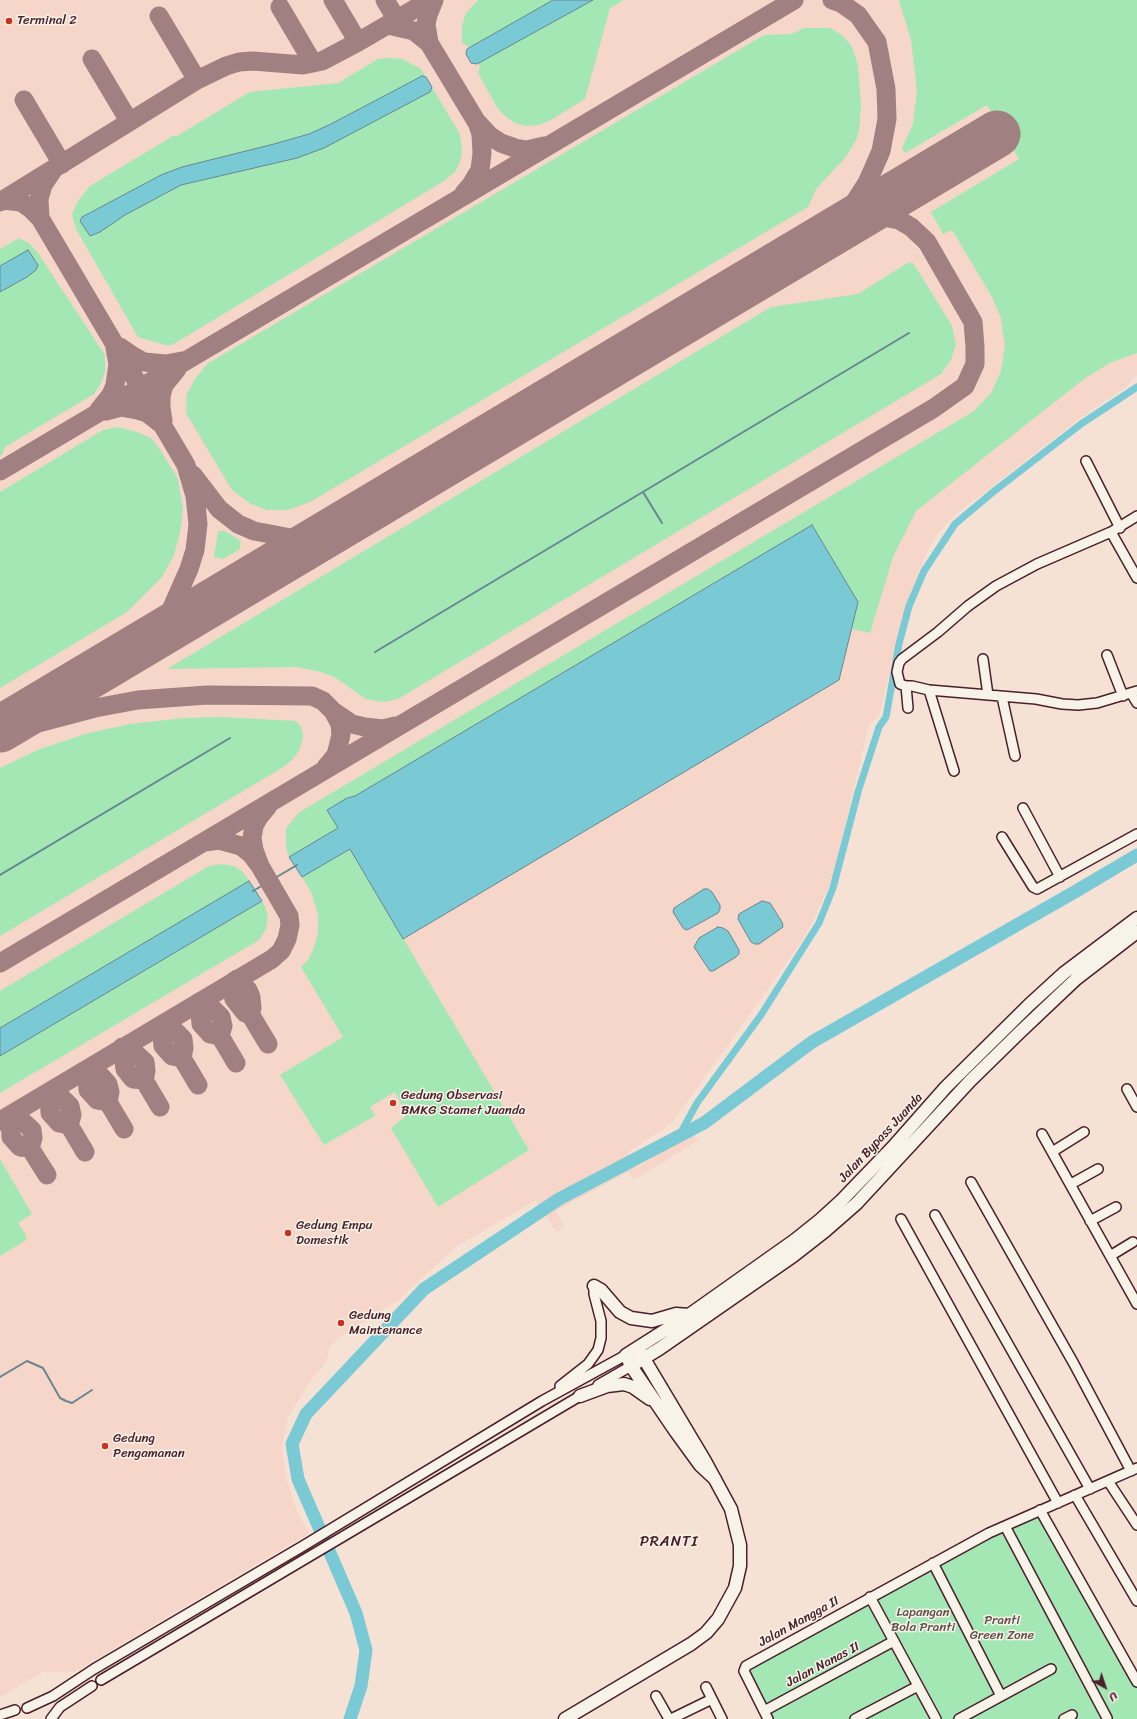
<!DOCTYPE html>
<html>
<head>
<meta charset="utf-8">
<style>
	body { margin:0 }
	#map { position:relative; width:1137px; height:1719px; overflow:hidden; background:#f6e2d5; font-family:Sriracha,sans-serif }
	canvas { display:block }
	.north { position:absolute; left:1085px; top:1667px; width:40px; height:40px; -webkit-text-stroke:3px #f7f3e8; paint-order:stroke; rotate:140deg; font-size:11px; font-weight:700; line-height:16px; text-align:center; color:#4a1f2b }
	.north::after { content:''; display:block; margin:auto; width:14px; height:18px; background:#4a1f2b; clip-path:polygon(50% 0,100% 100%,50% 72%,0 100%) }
</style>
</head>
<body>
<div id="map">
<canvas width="1137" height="1719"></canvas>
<div class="north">U</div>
</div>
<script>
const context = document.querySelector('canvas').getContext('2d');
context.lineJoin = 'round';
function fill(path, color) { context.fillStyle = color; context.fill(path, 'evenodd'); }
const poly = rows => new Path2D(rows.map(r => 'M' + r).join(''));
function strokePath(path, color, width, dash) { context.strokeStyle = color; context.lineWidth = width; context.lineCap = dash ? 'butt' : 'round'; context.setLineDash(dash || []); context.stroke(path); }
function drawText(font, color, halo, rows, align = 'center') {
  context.font = font + ' Sriracha,sans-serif'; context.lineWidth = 3; context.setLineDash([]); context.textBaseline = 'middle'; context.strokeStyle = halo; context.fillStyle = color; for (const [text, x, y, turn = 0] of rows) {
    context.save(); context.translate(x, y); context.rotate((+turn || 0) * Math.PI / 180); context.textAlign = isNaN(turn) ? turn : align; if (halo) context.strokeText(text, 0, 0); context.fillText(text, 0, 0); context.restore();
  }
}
fill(poly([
	[0,0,1137,0,1137,376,1133,377,1128,386,1091,410,955,515,937,534,926,555,906,604,879,716,869,725,832,880,815,917,800,944,672,1123,627,1153,636,1168,691,1133,699,1140,634,1180,628,1172,556,1211,564,1227,556,1232,536,1200,456,1247,396,1302,339,1337,329,1349,326,1363,311,1380,288,1417,282,1448,287,1482,297,1512,309,1533,74,1672,43,1672,0,1697]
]), '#f5d6c8');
fill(poly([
	[478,0,624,0,610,8,585,99,551,120,539,125,526,126,515,123,505,116,498,109,478,73,480,66,468,46,462,43,462,25,466,13],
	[899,0,1137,0,1137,353,1110,363,1084,379,916,511,893,557,870,633,851,629,858,602,812,525,355,796,347,798,327,810,338,828,289,857,286,847,286,829,298,813,974,411,991,393,1001,371,1005,345,1001,318,992,297,952,230,943,234,931,212,1019,159,987,105,905,153,902,148,913,124,917,90,911,40],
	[804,28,830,28,843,36,852,47,858,65,861,106,859,131,856,140,845,158,816,189,808,207,310,502,288,510,267,510,251,504,232,490,186,413,187,394,195,379,207,364,764,35,792,34],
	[390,58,402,59,421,69,460,134,462,152,460,162,455,172,444,181,172,345,165,345,138,337,76,229,72,214,78,201,90,186,173,136,177,136,250,92,338,83,378,59],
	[19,238,30,244,38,253,105,355,105,372,101,383,94,394,5,447,2,455,0,457,0,249],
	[909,262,914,264,952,326,956,345,951,360,941,374,398,699,383,702,366,699,336,678,321,672,297,667,167,669,771,307,858,294],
	[117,427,137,432,151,438,161,451,178,479,183,508,180,533,174,555,162,577,127,612,0,688,0,492,103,430],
	[218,531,225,531,241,541,240,549,223,559,214,557],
	[222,717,296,721,301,727,303,736,300,749,293,759,285,766,0,936,0,768,40,749,85,734,130,724,184,718],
	[350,849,529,1150,438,1207,391,1128,407,1115,395,1092,370,1107,375,1116,324,1145,280,1075,343,1037,301,967,308,960,313,950,318,934,318,915,312,894,302,877],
	[222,864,234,866,243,872,249,881,0,1028,0,991,209,866],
	[262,901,265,906,268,917,266,929,259,940,0,1093,0,1056],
	[0,1159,32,1214,18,1223,26,1235,26,1240,0,1256],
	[1040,1511,1137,1683,1137,1719,769,1719,745,1667,871,1598]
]), '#a3e8b4');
const water = poly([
	[553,0,593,0,477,64,471,63,466,54,467,49,553,0],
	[422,76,426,77,432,87,430,92,324,148,297,158,181,185,125,215,100,232,90,236,80,221,82,217,161,175,182,167,274,144,309,134,331,124,422,76],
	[28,250,38,265,36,270,27,277,0,292,0,266,28,250],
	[812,525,858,602,839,680,403,939,350,849,302,877,289,857,338,828,327,810,347,798,355,796,812,525],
	[249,881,262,901,0,1056,0,1028,249,881],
	[704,889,708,889,712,892,720,905,720,909,718,913,689,929,686,930,683,928,673,912,674,908,704,889],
	[762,901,770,903,782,922,783,927,759,944,755,944,751,942,738,919,739,914,762,901],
	[718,927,723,928,728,931,739,950,739,954,736,957,713,971,710,971,694,947,699,938,718,927]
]);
fill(water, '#7acad5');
strokePath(water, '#678691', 1);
strokePath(poly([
	[643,492,662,523],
	[375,652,909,333],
	[0,875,230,738],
	[253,891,297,865],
	[0,1377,27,1361,43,1368,60,1398,66,1401,72,1403,92,1390]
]), '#678691', 2);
strokePath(poly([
	[679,1136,697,1103,761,1015,819,923,833,888,858,792,879,727,886,717,899,644,909,606,924,571,955,524,993,492,1081,424,1137,387]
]), '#7acad5', 7);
strokePath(poly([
	[350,1719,361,1686,366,1650,356,1613,298,1479,292,1444,306,1414,424,1289,559,1199,704,1123,812,1042,1078,890,1137,855]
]), '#7acad5', 13);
strokePath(poly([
	[333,0,358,42],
	[385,0,397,20],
	[280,7,313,63],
	[159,16,197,80],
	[388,25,414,31,429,43,476,121,490,136,501,143,515,148,527,150,544,146],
	[429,43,426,24,428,15,434,0],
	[92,59,129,121],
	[24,100,62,164],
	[464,193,471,185,480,170,482,153,481,134,477,122],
	[3,200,21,202,31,209,40,218,186,465,195,496,198,524,195,550,189,569,170,612,147,641],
	[0,202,197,80,226,66,239,62,253,61,303,65,322,61,358,42,430,0],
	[40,218,39,199,43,185,53,170],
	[820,240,849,211,867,183,881,151,887,119,886,89,877,42,858,15,841,3,832,0],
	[120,347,133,356,144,362,166,364,182,361],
	[99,410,111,395,115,385,118,364,115,348],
	[106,411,121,407,137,410,147,413,160,423],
	[163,421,161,408,161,396,164,385,177,369],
	[0,471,794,0],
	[193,475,219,509,238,524,254,531,291,538,311,538,332,530],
	[0,733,95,708,138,700,207,695,312,696,323,701,333,711,352,724,365,727,383,729,395,726],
	[326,767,336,755,341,735,340,724,333,711],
	[205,842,219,840,241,846,251,854,260,866,254,850,252,838,254,826,259,817,268,806],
	[0,963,934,408,965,386,975,364,975,347,973,322,927,242,911,227,899,220,883,217,867,218,845,225],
	[237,979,248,990,251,997,252,1008,250,1014],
	[234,981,232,988,234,999,245,1013,250,1014,268,1044],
	[220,1036,223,1026,221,1017,211,1007,199,1002,201,1024,210,1034,220,1036,236,1063],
	[182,1058,184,1048,183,1039,173,1029,161,1025,163,1046,172,1056,182,1058,198,1085],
	[144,1080,146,1071,145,1062,134,1052,122,1047,125,1069,133,1079,144,1080,160,1107],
	[108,1102,110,1092,108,1084,98,1073,87,1069,88,1090,97,1100,108,1102,124,1129],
	[0,1121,272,959,281,951,287,939,290,925,289,916,260,866],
	[69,1125,72,1115,70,1106,60,1096,49,1092,50,1113,59,1123,69,1125,85,1152],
	[30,1148,33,1138,32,1130,21,1120,10,1115,11,1137,20,1147,30,1148,47,1175]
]), '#a08080', 19);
strokePath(poly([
	[0,729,997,134]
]), '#a08080', 47);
const minor = poly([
	[1086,461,1120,528],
	[1137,516,1111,532,1037,564,996,586,968,606,938,632,902,659,899,663,897,672,900,684,906,686,912,686,929,690,1036,699,1062,704,1078,705,1097,703,1137,691],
	[1111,532,1137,578],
	[1107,655,1123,696],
	[983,659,988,695],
	[906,686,908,708],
	[929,690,954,771],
	[1131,693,1137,703],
	[1002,697,1015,756],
	[1023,808,1060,877],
	[1002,837,1033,887,1037,889,1137,834],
	[1127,1089,1137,1107],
	[1042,1134,1137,1304],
	[1052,1152,1084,1132],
	[971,1182,1074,1364,1131,1471],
	[1071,1184,1098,1169],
	[935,1215,1090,1489],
	[901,1219,1058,1503],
	[1090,1221,1116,1207],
	[1110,1256,1133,1242],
	[598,1385,631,1366],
	[560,1386,588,1364,598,1350,601,1338,601,1321,594,1294,594,1286],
	[1108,1481,1137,1525],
	[1075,1495,1137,1601],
	[1040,1510,1137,1682],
	[1005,1526,1107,1718],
	[933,1563,1001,1696],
	[870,1597,936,1719],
	[101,1680,585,1393],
	[706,1687,722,1719],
	[656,1696,669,1719],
	[27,1708,53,1696,94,1669,303,1546,542,1401,626,1355],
	[764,1711,894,1641],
	[0,1715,15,1710],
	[51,1719,60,1707,92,1686],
	[671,1719,712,1699],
	[768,1719,744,1671,746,1666,989,1533,1137,1468],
	[855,1719,918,1686],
	[959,1719,1051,1669],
	[1064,1719,1072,1715]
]);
const major = poly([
	[594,1286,601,1290,620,1312,631,1318,652,1321,676,1314,689,1315],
	[631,1366,659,1349,793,1256,825,1231,857,1203,970,1081,1019,1033,1076,979,1137,932],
	[580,1396,607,1386,624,1384,633,1387,650,1399],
	[715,1479,700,1465,676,1432,631,1366,626,1355,689,1315,795,1240,820,1220,842,1200,893,1147,946,1087,1029,1005,1064,973,1137,918],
	[565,1719,691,1644,706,1633,718,1619,735,1588,740,1566,740,1545,731,1509,705,1461,640,1352]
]);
strokePath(minor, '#4a1f2b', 12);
strokePath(major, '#4a1f2b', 15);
strokePath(minor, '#f7f3e8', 9);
strokePath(major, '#f7f3e8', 12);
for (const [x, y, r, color] of [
	[9,21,4,"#c8321e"],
	[393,1103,4,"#c8321e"],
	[288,1233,4,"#c8321e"],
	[341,1323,4,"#c8321e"],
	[105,1446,4,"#c8321e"]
]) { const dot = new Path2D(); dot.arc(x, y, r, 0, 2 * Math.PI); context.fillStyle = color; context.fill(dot); strokePath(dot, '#f7f3e8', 1.5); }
drawText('13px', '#4a1f2b', '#f7f3e8', [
	["Terminal 2",17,21],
	["Gedung Observasi",401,1096],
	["BMKG Stamet Juanda",401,1111],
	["Gedung Empu",296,1226],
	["Domestik",296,1241],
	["Gedung",349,1316],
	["Maintenance",349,1331],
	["Gedung",113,1439],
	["Pengamanan",113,1454]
], 'left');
drawText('13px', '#4a1f2b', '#f7f3e8', [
	["Jalan Bypass Juanda",881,1138,-47],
	["Jalan Mangga II",799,1622,-29],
	["Jalan Nanas II",823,1665,-28]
]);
drawText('13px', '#60514d', '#f7f3e8', [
	["Lapangan",923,1613],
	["Bola Pranti",923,1628],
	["Pranti",1002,1621],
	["Green Zone",1002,1636]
]);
context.letterSpacing = '1px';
drawText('15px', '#4a1f2b', '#f7f3e8', [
	["PRANTI",669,1542]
]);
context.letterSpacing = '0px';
</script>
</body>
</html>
